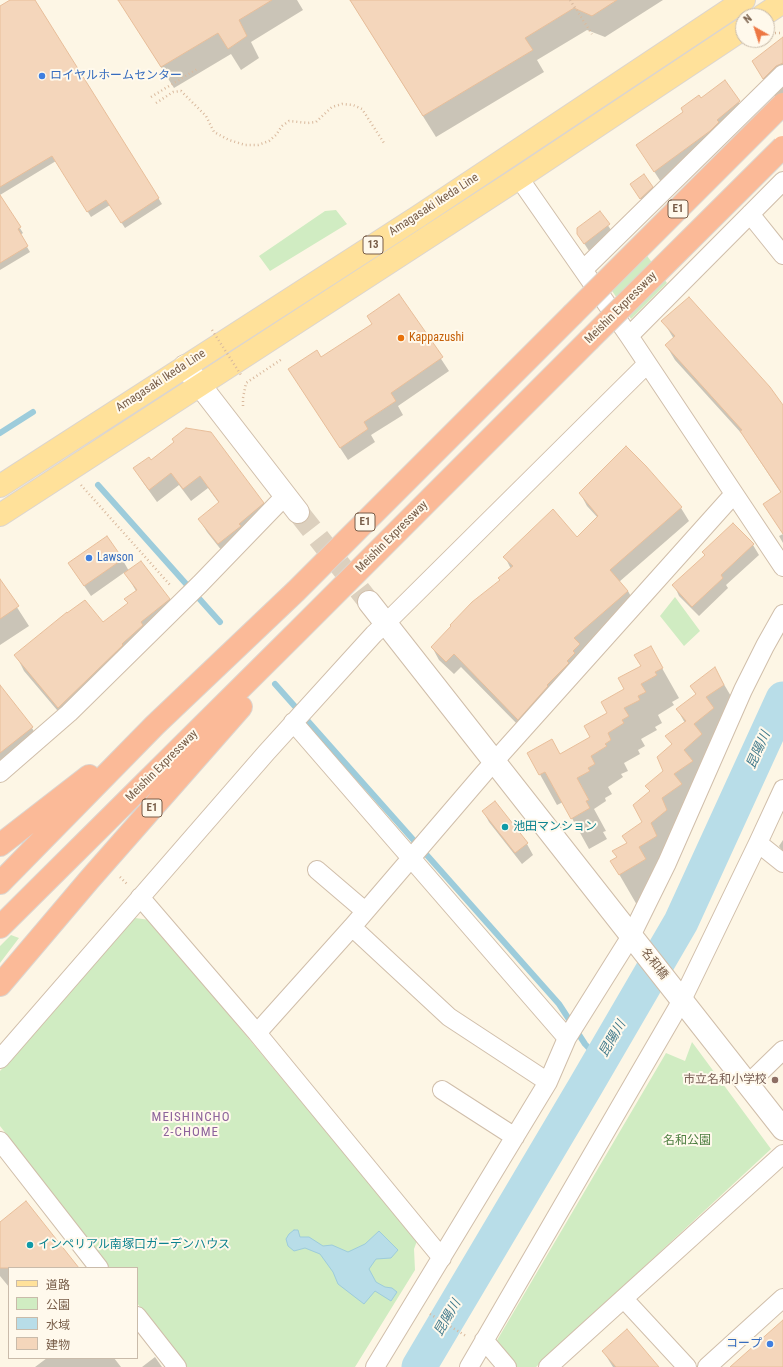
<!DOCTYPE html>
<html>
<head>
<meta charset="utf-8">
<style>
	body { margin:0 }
	#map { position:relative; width:783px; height:1367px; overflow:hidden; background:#fdf6e5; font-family:"Roboto Condensed","Noto Sans JP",sans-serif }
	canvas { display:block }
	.legend { position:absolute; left:8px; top:1267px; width:130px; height:92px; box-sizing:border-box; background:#fff9ec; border:1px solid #c9bbaa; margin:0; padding:5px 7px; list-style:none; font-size:12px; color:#785d48 }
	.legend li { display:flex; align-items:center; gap:8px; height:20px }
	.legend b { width:20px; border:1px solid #c9bbaa }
	.north { position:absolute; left:735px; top:8px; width:40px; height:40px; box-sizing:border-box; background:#fff9ec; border:1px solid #c9bbaa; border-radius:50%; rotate:321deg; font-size:11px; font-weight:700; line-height:16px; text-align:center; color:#785d48 }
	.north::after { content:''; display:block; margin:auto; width:14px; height:18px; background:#ed7743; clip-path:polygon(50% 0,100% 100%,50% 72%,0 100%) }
</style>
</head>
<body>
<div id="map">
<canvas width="783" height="1367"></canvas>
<ul class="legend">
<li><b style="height:5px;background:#ffe19a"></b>道路</li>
<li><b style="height:11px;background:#d0ecc2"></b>公園</li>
<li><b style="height:11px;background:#b8dde8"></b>水域</li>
<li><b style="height:11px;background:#f4d6bb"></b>建物</li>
</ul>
<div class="north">N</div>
</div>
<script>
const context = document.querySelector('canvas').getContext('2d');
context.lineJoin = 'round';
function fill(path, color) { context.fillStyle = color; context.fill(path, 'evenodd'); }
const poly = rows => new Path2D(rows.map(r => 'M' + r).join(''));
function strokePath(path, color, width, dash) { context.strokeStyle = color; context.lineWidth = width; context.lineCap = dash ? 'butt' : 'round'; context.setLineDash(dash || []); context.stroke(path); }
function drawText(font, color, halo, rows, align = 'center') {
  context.font = font + ' "Roboto Condensed","Noto Sans JP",sans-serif'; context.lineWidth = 4; context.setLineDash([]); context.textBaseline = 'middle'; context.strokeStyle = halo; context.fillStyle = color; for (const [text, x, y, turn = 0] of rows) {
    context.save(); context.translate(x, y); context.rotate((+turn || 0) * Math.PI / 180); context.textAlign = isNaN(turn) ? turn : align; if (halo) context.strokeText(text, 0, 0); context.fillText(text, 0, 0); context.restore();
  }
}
fill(poly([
	[336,210,347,224,270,271,259,256,325,211],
	[634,238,667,283,631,319,600,273],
	[675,597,700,631,684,646,660,616],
	[135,918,150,920,417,1241,414,1249,415,1270,355,1367,187,1367,137,1303,137,1268,110,1268,0,1126,0,1071],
	[11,935,19,938,0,963,0,946],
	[692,1042,771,1149,536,1367,517,1367,496,1342,666,1053,685,1061]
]), '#d0ecc2');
const water = poly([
	[294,1230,298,1230,300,1237,309,1237,323,1246,332,1245,348,1252,365,1244,379,1231,398,1250,391,1258,376,1259,369,1269,376,1282,385,1287,392,1288,397,1292,391,1301,375,1291,364,1304,338,1284,333,1272,320,1254,305,1248,294,1251,288,1246,286,1239,289,1234,294,1230]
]);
fill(water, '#b8dde8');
strokePath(water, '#9dccdb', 1);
fill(poly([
	[12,0,34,0,162,204,125,228,110,205,91,217,56,161,0,195,0,8],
	[119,0,297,0,303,10,251,42,259,58,241,70,231,54,174,88],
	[350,0,663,0,605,37,587,30,537,60,544,72,436,137],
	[783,43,783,106,781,108,753,62],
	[725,82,746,113,661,182,637,145],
	[652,188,655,193,644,204,634,189],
	[0,197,23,233,20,235,30,252,0,270],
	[599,212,615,236,591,254,578,234],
	[399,295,449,371,398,406,403,415,371,435,375,442,348,460,289,370,321,358,373,324],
	[663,321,783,407,783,543,779,536,783,534,764,504,781,493,742,434,675,360,666,345,674,339],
	[175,443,263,503,271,516,226,556,207,532,199,519,219,503,208,488,191,501,179,485,157,502,142,481,135,469,151,461],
	[645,467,681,508,689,521,619,582,628,591,635,604,525,732,461,667,454,674,439,660,432,647,511,569,505,557,577,539,598,518,587,506,580,493],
	[753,545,759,555,726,585,728,588,699,616,679,596,674,585,705,556,703,552],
	[122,559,129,571,169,599,178,615,68,723,24,671,16,655,103,623,128,604,126,600,136,591,125,572,91,596,76,574],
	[0,581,29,626,0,645],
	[650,647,679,698,672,702,674,705,658,715,662,723,655,727,657,730,641,739,645,746,638,750,640,754,624,763,628,771,621,774,623,777,608,787,612,794,605,798,606,801,594,809,606,831,603,832,607,839,589,849,563,802,557,805,528,753,560,755,592,738,642,666],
	[715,669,732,698,702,779,709,791,692,803,698,814,678,829,637,905,612,862,617,858,613,851,627,844,643,822,650,792,647,786,664,772,672,745,667,736,685,723,677,709,696,695,691,686],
	[0,687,32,728,43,747,0,780],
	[483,811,527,844,533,855,522,864,489,822],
	[783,840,783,852,779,846],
	[0,1223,78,1268,9,1268,9,1287,0,1276],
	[603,1351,658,1367,613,1367],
	[155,1357,162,1367,142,1367],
	[47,1358,114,1358,121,1367,35,1367]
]), '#0003');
strokePath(poly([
	[0,433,33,412],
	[98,485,220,622],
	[275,684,559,1004,585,1044,601,1061]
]), '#9dccdb', 6);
strokePath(poly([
	[419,1367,585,1087,681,922,783,699]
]), '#b8dde8', 35);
const building = poly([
	[10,0,35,0,159,198,121,223,106,200,87,212,52,156,0,187,0,6,10,0],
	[118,0,272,0,239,20,247,36,228,49,218,33,161,67,118,0],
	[350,0,617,0,592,16,574,8,525,38,533,50,423,116,350,0],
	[783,37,783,63,776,66,763,79,752,61,783,37],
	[725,80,740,101,717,120,719,122,710,131,654,172,636,145,683,112,681,108,699,95,701,98,725,80],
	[644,174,653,187,640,199,630,184,644,174],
	[0,195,21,227,18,229,28,246,0,263,0,195],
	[600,211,610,224,584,244,577,234,577,228,600,211],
	[399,294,443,357,391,393,396,401,364,422,368,429,340,448,288,369,317,350,321,357,372,324,367,316,399,294],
	[689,297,770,387,783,405,783,534,763,504,781,492,740,431,742,430,665,345,675,336,661,321,689,297],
	[186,428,211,432,264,503,239,524,241,526,218,544,198,519,219,502,200,476,183,489,171,473,149,490,133,468,149,457,151,460,174,442,172,439,186,428],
	[626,446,646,466,682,507,610,570,628,591,574,638,580,644,573,651,575,653,567,661,569,663,547,685,548,686,518,720,454,654,446,662,431,647,451,626,450,625,472,602,500,580,498,578,513,566,503,557,553,509,577,537,598,516,579,493,626,446],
	[733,523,754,544,721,575,723,578,692,607,672,585,705,555,702,552,733,523],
	[107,536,123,559,84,586,68,563,107,536],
	[141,561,170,599,141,622,143,625,122,644,123,645,58,708,14,655,67,612,67,613,85,600,103,622,128,603,124,599,137,590,124,573,141,561],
	[0,579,19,606,0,619,0,579],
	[651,646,663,668,655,672,657,675,641,684,646,692,638,696,640,700,624,708,629,716,622,720,624,723,608,733,611,740,605,744,607,746,591,756,595,764,588,768,590,771,577,778,589,800,586,801,590,808,571,819,545,772,539,775,527,753,552,739,560,754,590,737,584,726,607,713,601,702,624,689,618,678,641,666,634,655,651,646],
	[715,667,724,685,706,697,714,708,694,724,702,734,684,750,693,761,674,774,682,784,662,798,667,810,651,823,657,836,639,847,646,859,619,875,610,861,617,857,612,851,627,843,622,836,642,822,633,805,650,791,645,786,663,771,657,757,672,744,665,736,686,721,676,709,696,694,690,686,715,667],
	[0,685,33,727,0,753,0,685],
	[495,801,528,843,515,853,482,811,495,801],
	[26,1201,79,1268,0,1268,0,1222,26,1201],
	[783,1320,783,1367,730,1367,783,1320],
	[627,1329,659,1367,616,1367,602,1351,627,1329]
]);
fill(building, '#f4d6bb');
strokePath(building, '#e8be9a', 1);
strokePath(poly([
	[298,512,369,602]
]), '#dcd0be', 22, [22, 11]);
const minor = poly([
	[519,178,629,336,783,567],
	[750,214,783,255],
	[583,270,783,74],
	[629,336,783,181],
	[293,722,567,1038],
	[0,773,69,713,200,584,285,496],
	[758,843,783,863],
	[317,870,365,911],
	[140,897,257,1033,442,1258],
	[352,927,449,1017,548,1082],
	[257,1033,352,927,484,773,734,494],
	[0,1059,266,753,374,634,386,623,647,364],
	[748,1084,783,1050],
	[442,1090,515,1137],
	[0,1141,99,1268],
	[624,1299,687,1367],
	[137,1316,177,1367],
	[484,1340,507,1367],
	[375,1367,548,1082,567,1038,631,936,667,863,743,690,765,646,783,614],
	[469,1367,682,1000,758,843,783,789],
	[548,1367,783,1154],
	[707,1367,783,1298]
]);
const tertiary = poly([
	[185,366,298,512],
	[369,602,783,1129]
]);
const primary = poly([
	[762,16,783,2],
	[0,486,419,216,744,0],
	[0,515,519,178,743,29]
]);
const motorway = poly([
	[0,845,89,776],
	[0,883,155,725,296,591,572,315],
	[0,927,300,629,589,340],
	[0,985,89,880,241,707]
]);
strokePath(minor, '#d0beaa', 20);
strokePath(tertiary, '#d0beaa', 24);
strokePath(primary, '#dcd5cf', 24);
strokePath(motorway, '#dcd5cf', 24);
strokePath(poly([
	[570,0,592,34],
	[775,33,783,33],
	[151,97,197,69],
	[156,103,173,92,181,91,206,116,214,132,229,140,245,145,258,145,269,141,276,135,282,126,289,121,308,123,316,122,332,107,342,104,353,105,362,109,384,143],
	[243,406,243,398,246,383,282,359],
	[81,485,171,586],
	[120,877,128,885],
	[430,1314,466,1336]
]), '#d9b99d', 2.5, [1, 3]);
strokePath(minor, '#fff', 18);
strokePath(tertiary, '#fff', 22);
strokePath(primary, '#ffe19a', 22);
strokePath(motorway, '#fbba98', 22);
const motorwayBridge = poly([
	[572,315,783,104],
	[589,340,783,147]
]);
strokePath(motorwayBridge, '#dcd5cf', 24, []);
strokePath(poly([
	[212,330,241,375]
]), '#d9b99d', 2.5, [1, 3]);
strokePath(motorwayBridge, '#fbba98', 22);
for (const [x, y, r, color] of [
	[42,76,4,"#3f7fe0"],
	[401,338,4,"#e8710a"],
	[89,558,4,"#3f7fe0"],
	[505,827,4,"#0f9aa8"],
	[775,1080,4,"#8d6e63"],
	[30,1245,4,"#0f9aa8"],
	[770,1344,4,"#3f7fe0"]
]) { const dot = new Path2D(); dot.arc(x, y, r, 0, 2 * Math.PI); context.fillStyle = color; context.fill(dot); strokePath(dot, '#fff9ec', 1.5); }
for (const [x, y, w] of [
	[678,209,20],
	[373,245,20],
	[365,522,20],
	[152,808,20]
]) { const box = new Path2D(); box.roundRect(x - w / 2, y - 9, w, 18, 3); context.fillStyle = '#fff9ec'; context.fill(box); strokePath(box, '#785d48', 1); }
drawText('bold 11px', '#785d48', null, [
	["E1",678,209],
	["13",373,245],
	["E1",365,522],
	["E1",152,808]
]);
drawText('12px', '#366cbe', '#fff9ec', [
	["ロイヤルホームセンター",50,76],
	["Lawson",97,558],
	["コープ",762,1344,"right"]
], 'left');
drawText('12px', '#785d48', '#fff9ec', [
	["Amagasaki Ikeda Line",434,205,-33],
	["Meishin Expressway",621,308,-45],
	["Amagasaki Ikeda Line",161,381,-33],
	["Meishin Expressway",392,537,-45],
	["Meishin Expressway",162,766,-45],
	["名和橋",654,964,52]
]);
drawText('12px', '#c56008', '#fff9ec', [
	["Kappazushi",409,338]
], 'left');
drawText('12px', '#0d838f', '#fff9ec', [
	["池田マンション",513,827],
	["インペリアル南塚口ガーデンハウス",38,1245]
], 'left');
drawText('12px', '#785e54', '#fff9ec', [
	["市立名和小学校",767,1080]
], 'right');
drawText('12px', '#4d7e40', '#fff9ec', [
	["名和公園",687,1141]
]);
drawText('italic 13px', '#417a8c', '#fff9ec', [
	["昆陽川",759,750,-66],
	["昆陽川",613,1039,-60],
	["昆陽川",448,1318,-60]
]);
context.letterSpacing = '1px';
drawText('13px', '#8d639c', '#fff9ec', [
	["MEISHINCHO",191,1118],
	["2-CHOME",191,1133]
]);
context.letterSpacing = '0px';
</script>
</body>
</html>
